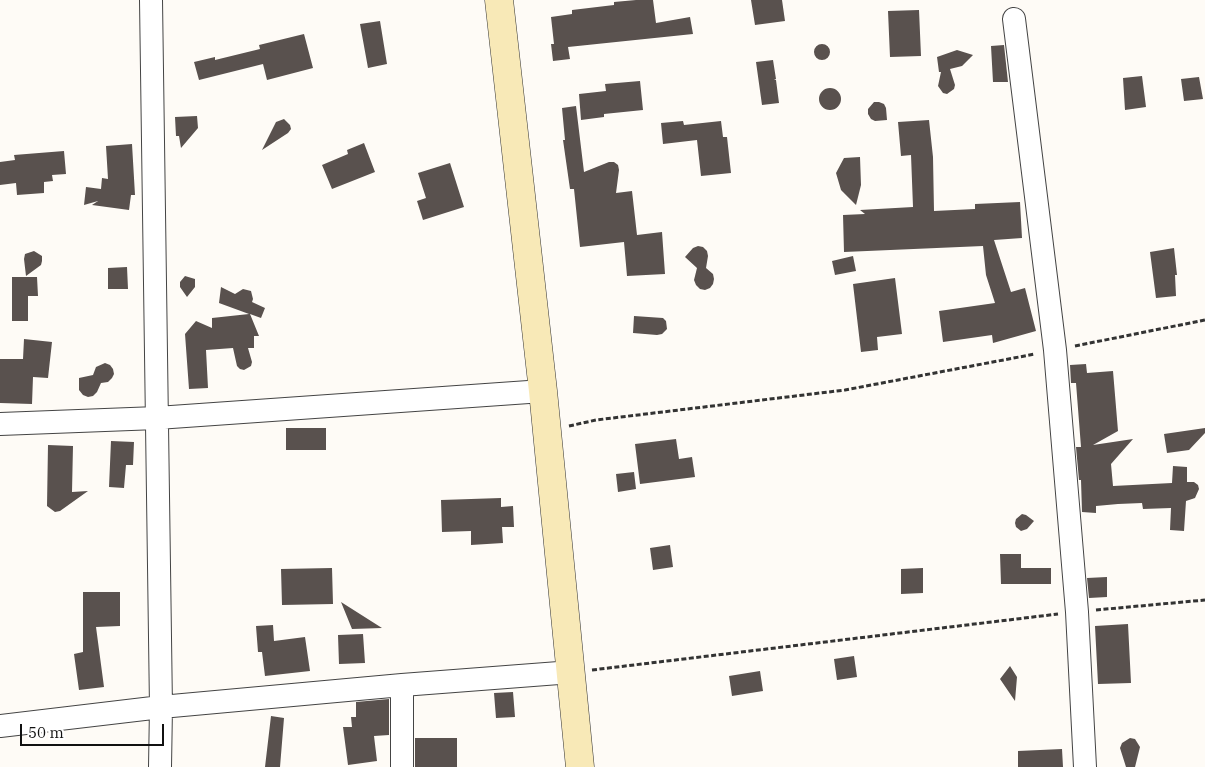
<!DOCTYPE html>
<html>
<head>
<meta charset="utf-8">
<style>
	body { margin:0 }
	#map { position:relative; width:1205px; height:767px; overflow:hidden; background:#fefbf6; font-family:"IBM Plex Serif",serif }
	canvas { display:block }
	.scale { position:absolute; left:20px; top:724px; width:144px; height:22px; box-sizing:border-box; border:2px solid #111; border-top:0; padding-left:6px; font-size:15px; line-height:18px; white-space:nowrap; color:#111; -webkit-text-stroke:4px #fff; paint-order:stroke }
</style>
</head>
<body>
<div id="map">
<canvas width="1205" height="767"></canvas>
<div class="scale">50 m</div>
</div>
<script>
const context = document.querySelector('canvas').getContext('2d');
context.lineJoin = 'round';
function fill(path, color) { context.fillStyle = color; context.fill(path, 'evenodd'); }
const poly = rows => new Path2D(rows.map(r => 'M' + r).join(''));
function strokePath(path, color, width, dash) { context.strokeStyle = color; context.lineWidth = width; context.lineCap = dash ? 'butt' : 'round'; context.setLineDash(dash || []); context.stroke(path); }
fill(poly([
	[636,0,653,0,656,23,690,17,693,34,568,47,570,59,553,61,551,44,554,44,551,17,572,14,572,10,614,5,614,2],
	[751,0,782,0,785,21,755,25],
	[919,10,921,56,890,57,888,11],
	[380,21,387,64,368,68,360,24],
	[304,34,313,68,267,80,263,64,199,80,194,62,215,57,215,60,260,49,259,45],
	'814 52a8 8 0 1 1 16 0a8 8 0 1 1-16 0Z',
	[1004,45,1008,82,993,82,991,46],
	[957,50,973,55,962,66,950,69,955,85,954,89,947,94,943,93,938,86,941,72,939,72,937,57],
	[773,60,776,79,774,80,776,80,779,103,762,105,756,62],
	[1142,76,1146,107,1125,110,1123,78],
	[1199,77,1203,99,1184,101,1181,79],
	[640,81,643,110,604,114,604,117,581,120,579,94,606,91,605,84],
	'819 99a11 11 0 1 1 22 0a11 11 0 1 1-22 0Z',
	[874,102,879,102,884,104,886,108,887,120,875,121,871,119,868,114,868,109],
	[576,106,584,172,609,162,614,162,618,165,619,170,616,193,632,191,637,235,662,232,665,274,627,276,624,242,580,247,574,189,570,189,563,140,565,140,562,108],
	[197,116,198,128,181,148,179,136,176,136,175,117],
	[284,119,290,125,291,129,288,133,262,150,276,122],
	[929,120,933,157,934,211,975,209,975,204,1020,202,1022,238,994,240,1011,292,1025,288,1036,331,993,343,992,335,943,342,939,311,995,303,986,275,983,246,844,252,843,215,865,214,860,210,913,207,911,155,901,156,898,122],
	[683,121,684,125,721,121,723,137,727,137,731,173,701,176,697,140,663,144,661,123],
	[364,143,375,172,332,189,322,165,348,154,347,150],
	[132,144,135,195,131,195,129,210,92,205,98,201,84,205,86,187,101,189,102,178,108,179,106,146],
	[64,151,66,174,52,175,53,181,44,182,44,193,17,195,16,183,0,185,0,162,15,160,14,155],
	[860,157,861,185,856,205,841,190,836,173,844,158],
	[450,163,464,207,423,220,417,201,426,198,418,173],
	[698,246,703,247,707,251,708,256,706,268,713,274,714,279,713,284,710,288,705,290,700,289,696,285,694,280,697,268,685,257,693,248],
	[1174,248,1177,275,1175,275,1176,296,1156,298,1150,252],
	[34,251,42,256,42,261,41,265,26,276,24,259,25,254],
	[853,256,856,271,835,275,832,261],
	[127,267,128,289,108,289,108,268],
	[185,276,195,279,195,287,187,297,180,287,180,282],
	[12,277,37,277,38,296,28,296,28,321,12,321],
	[895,278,902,334,877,337,878,350,861,352,853,284],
	[221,287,235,294,243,289,251,291,253,299,252,302,265,308,261,318,250,314,259,336,254,336,254,348,248,348,252,362,251,366,244,370,240,369,237,366,233,348,206,350,208,388,189,389,185,334,196,321,212,328,212,318,249,314,219,303],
	[634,316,663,318,666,321,667,329,662,334,657,335,633,333],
	[24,339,52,342,48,378,33,377,32,404,0,403,0,359,23,359],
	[105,363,110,365,113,369,114,374,112,378,108,382,101,383,97,392,93,396,88,397,83,395,79,390,79,378,93,375,96,367],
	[1086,364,1087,373,1113,371,1118,431,1093,445,1133,439,1111,464,1113,486,1172,483,1173,466,1187,467,1187,482,1194,482,1198,485,1199,489,1195,498,1186,501,1184,531,1170,530,1171,508,1143,509,1142,503,1118,504,1096,506,1096,513,1082,512,1081,480,1079,480,1076,447,1081,447,1076,383,1071,383,1070,365],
	[286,428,326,428,326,450,286,450],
	[1205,428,1205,433,1189,450,1167,453,1164,434],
	[676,439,679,459,692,457,695,477,640,484,635,444],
	[111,441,134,442,133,465,126,465,124,488,109,487],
	[48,445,73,446,72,492,88,491,60,511,55,512,47,506],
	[634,472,636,489,618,492,616,474],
	[501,498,501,507,513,506,514,527,502,527,503,543,471,545,471,531,442,532,441,500],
	[1022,514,1026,515,1034,521,1027,529,1021,531,1016,527,1015,523,1016,519],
	[670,545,673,567,653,570,650,548],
	[1000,554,1021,554,1021,568,1051,568,1051,584,1001,584],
	[332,568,333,604,282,605,281,569],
	[923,568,923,593,901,594,901,569],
	[1107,577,1107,597,1089,598,1087,578],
	[83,592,120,592,120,626,96,627,104,687,79,690,74,654,83,652],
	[341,602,382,628,352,629],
	[1128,624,1131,683,1098,684,1095,626],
	[273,625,274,641,305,637,310,671,265,676,262,652,258,652,256,626],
	[363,634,365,663,339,664,338,635],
	[854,656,857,677,837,680,834,659],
	[1010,666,1017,677,1015,701,1000,679],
	[760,671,763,691,732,696,729,676],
	[513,692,515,717,496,718,494,693],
	[389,699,389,735,374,736,377,761,348,765,343,727,352,727,351,717,356,717,356,702],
	[271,716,284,718,280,767,265,767],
	[415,738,457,738,457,767,415,767],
	[1130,738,1135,739,1140,747,1135,767,1126,767,1120,748,1122,743],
	[1062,749,1063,767,1018,767,1018,751]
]), '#59514e');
const minor = poly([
	[151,0,161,707,160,767],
	[1014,19,1055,350,1077,612,1085,767],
	[0,424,157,418,543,391],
	[0,726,161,707,402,685,572,672],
	[402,767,402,685]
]);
const secondary = poly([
	[499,0,543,391,580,767]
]);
strokePath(minor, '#444', 24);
strokePath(secondary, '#333', 29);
strokePath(poly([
	[1075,346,1205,320],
	[569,426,596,420,845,390,1035,354],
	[1096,610,1205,600],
	[592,670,1058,614]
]), '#333', 3, [5, 2.5]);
strokePath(minor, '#fff', 22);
strokePath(secondary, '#f8e9b7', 28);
</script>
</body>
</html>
